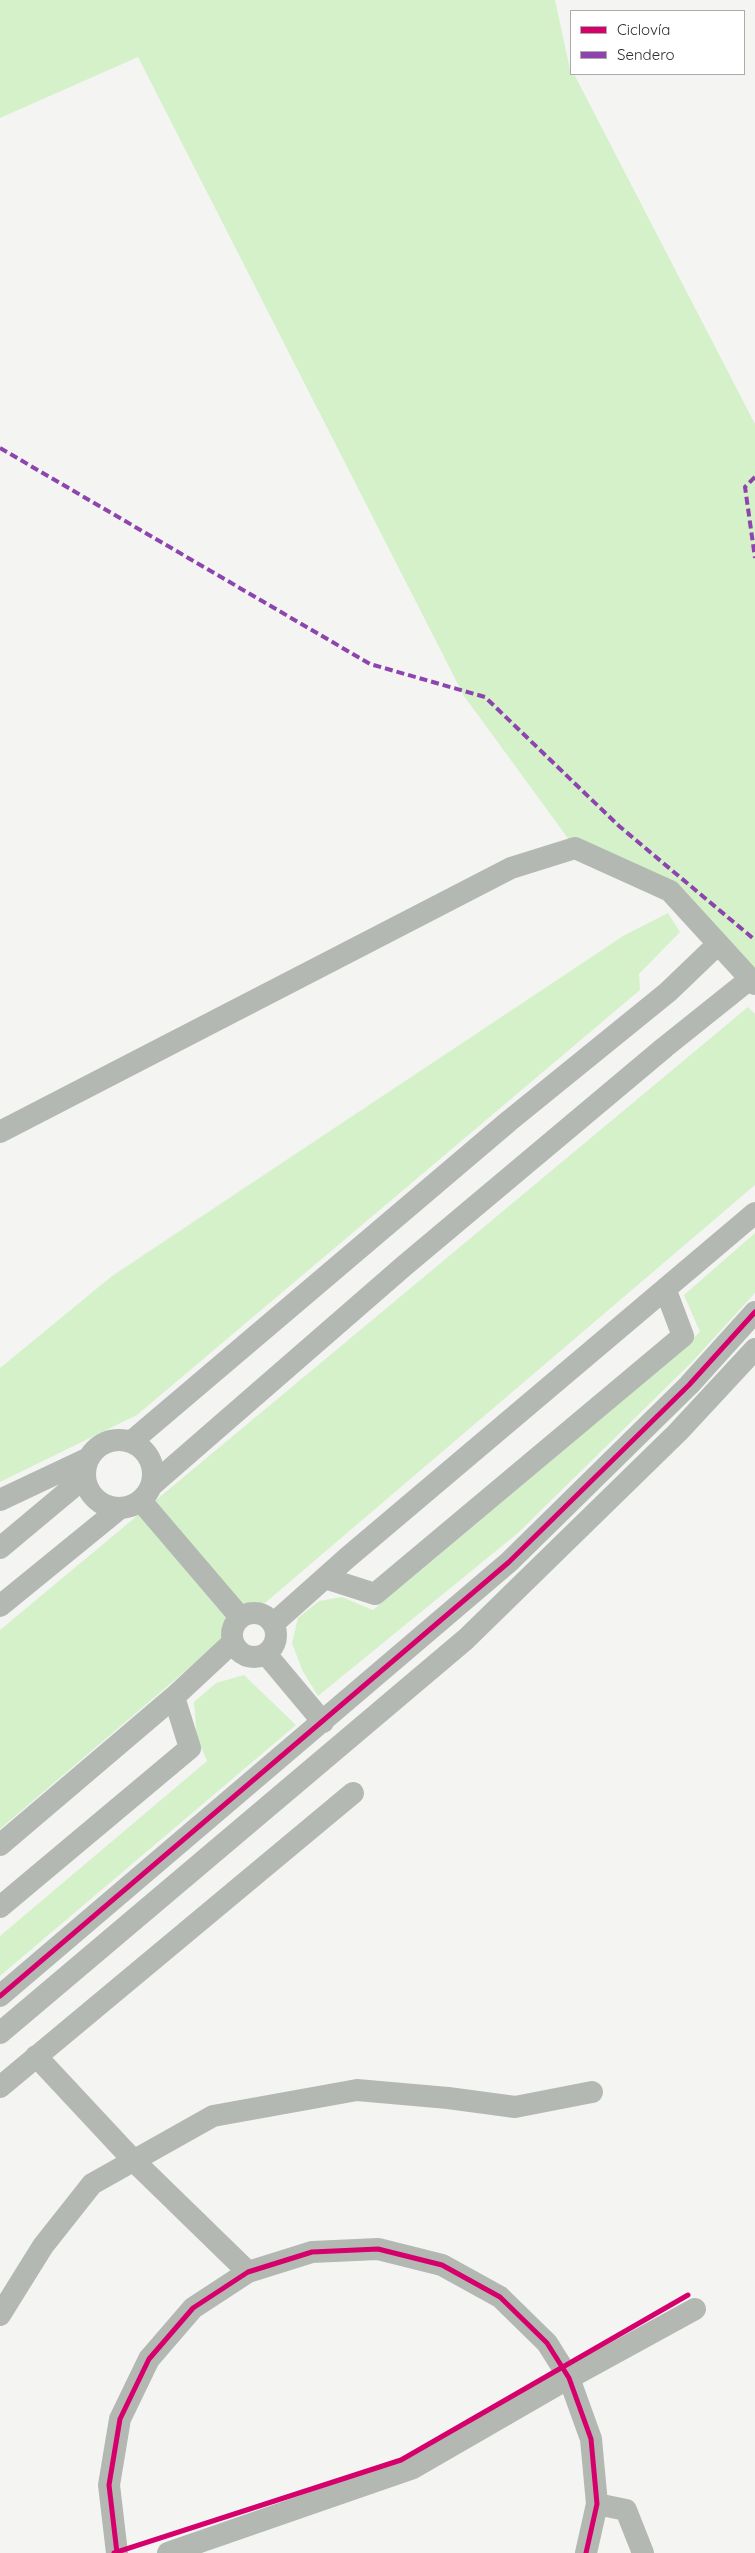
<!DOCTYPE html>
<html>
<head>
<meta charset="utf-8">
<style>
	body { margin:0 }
	#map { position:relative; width:755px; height:2553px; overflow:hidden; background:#f4f5f3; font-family:Quicksand,sans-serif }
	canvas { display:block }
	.legend { position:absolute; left:570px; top:10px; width:175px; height:65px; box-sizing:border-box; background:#fff; border:1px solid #ababab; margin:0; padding:6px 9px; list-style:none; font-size:15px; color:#2d2e2d }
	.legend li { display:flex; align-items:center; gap:10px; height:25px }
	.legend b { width:25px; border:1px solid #ababab }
</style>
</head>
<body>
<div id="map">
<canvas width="755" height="2553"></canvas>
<ul class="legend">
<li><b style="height:6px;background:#d6006c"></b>Ciclovía</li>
<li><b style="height:6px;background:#8e44ad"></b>Sendero</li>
</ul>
</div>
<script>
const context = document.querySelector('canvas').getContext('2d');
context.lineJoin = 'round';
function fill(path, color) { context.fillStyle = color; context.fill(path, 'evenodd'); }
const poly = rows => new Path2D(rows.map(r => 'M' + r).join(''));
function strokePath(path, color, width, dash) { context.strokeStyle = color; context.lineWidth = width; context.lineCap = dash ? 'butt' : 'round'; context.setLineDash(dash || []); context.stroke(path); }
fill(poly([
	[0,0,555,0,571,74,574,74,755,424,755,984,670,891,575,848,464,696,138,57,0,118],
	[668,913,680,932,639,974,640,990,137,1415,0,1482,0,1368,112,1276,623,936],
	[748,1007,755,1014,755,1185,0,1829,0,1630],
	[755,1233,755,1293,692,1362,518,1533,318,1696,302,1670,292,1643,298,1618,319,1601,342,1597,373,1610,545,1466,700,1332,684,1295],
	[244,1675,296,1725,0,1976,0,1936,207,1761,197,1738,194,1702,216,1683]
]), '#d4f1c9');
strokePath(poly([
	[0,1132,511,868,575,848,670,891,755,984],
	'85 1474a34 34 0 1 1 68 0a34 34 0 1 1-68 0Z',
	[131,1442,509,1121,668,992,718,944],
	[151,1486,404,1266,665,1047,750,979],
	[0,1500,89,1458],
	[141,1501,240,1617],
	[0,1548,85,1477],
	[325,1578,375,1594,683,1336,666,1291],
	[0,1606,119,1509],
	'232 1635a22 22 0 1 1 44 0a22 22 0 1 1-44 0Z',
	[273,1624,347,1558,755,1213],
	[266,1654,323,1722],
	[0,1845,174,1697,232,1643],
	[0,1907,190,1748,174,1697],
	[0,1996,509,1562,689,1385,755,1312],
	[0,2033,466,1639,678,1432,755,1349],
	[36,2056,134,2161,248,2272],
	[0,2087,353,1793],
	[0,2315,43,2246,92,2184,213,2116,357,2090,448,2098,515,2107,592,2092],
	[597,2504,626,2510,643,2553],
	[117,2553,109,2485,120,2419,149,2359,193,2308,248,2272,312,2252,378,2249,442,2265,500,2297,547,2343,569,2378,591,2439,597,2504,586,2553],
	[168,2553,413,2468,569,2378,695,2309]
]), '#b3b9b2', 22);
strokePath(poly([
	[0,448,370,664,485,697,619,826,755,940],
	[755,477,745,487,755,558]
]), '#8e44ad', 4, [8, 4]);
strokePath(poly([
	[0,1996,509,1562,689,1385,755,1312],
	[114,2553,401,2460,688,2295],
	[117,2553,109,2485,120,2419,149,2359,193,2308,248,2272,312,2252,378,2249,442,2265,500,2297,547,2343,569,2378,591,2439,597,2504,586,2553]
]), '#d6006c', 5);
</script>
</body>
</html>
